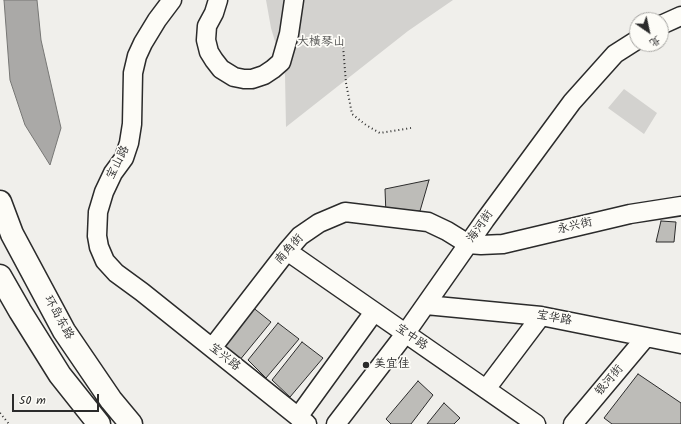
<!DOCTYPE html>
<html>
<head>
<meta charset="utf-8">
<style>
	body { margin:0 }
	#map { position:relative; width:681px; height:424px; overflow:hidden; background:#f0efeb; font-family:Kalam,"LXGW WenKai TC",sans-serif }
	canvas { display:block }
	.north { position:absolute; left:629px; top:12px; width:40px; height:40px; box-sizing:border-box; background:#fdfcf7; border:1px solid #a9a8a5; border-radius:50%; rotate:146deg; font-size:11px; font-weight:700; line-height:16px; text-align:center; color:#2b2b2b }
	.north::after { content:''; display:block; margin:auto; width:14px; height:18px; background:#2b2b2b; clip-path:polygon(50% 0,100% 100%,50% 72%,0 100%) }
	.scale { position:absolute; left:12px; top:394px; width:87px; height:18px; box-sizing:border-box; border:2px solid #2b2b2b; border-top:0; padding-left:5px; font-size:12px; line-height:14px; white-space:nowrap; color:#2b2b2b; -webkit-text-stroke:3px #fdfcf7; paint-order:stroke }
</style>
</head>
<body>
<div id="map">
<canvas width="681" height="424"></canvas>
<div class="north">北</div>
<div class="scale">50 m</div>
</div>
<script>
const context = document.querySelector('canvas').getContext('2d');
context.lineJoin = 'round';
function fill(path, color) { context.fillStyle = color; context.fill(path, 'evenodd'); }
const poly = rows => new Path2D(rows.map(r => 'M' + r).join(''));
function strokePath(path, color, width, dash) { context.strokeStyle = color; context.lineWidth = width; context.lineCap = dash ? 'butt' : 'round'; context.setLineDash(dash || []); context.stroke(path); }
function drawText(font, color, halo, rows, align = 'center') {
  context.font = font + ' Kalam,"LXGW WenKai TC",sans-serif'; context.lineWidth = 3.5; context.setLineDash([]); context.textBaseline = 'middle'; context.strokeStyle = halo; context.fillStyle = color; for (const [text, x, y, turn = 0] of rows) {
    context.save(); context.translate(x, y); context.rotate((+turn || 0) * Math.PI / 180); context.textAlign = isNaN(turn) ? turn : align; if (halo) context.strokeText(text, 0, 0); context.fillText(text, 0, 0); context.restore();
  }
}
fill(poly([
	[266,0,453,0,408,31,286,127,285,75,271,28],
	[624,89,657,113,644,134,608,108]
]), '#d3d2cf');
const water = poly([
	[4,0,37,0,41,40,61,128,50,165,25,125,10,80,4,0]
]);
fill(water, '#aaa9a7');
strokePath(water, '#777775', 1);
const building = poly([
	[429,180,420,211,386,215,385,189,429,180],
	[661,221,676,222,674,242,656,242,661,221],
	[251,306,271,322,239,361,220,344,251,306],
	[278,323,299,339,266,378,248,360,278,323],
	[302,342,323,358,290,397,272,380,302,342],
	[638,374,681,403,681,424,612,424,604,418,638,374],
	[418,381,433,395,411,424,391,424,386,419,418,381],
	[444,403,460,418,454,424,427,424,444,403]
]);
fill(building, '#bdbcb8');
strokePath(building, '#2b2b2b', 1);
const minor = poly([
	[172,0,157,20,143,43,137,56,133,73,132,124,129,143,124,158,113,173,104,192,98,212,97,236,99,247,105,261,116,273,142,292,307,424],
	[218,0,214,13,207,26,206,40,209,52,214,60,221,69,234,77,244,79,252,79,264,75,273,69,281,62,289,34,294,0],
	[661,25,681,16],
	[287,251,536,424],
	[426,305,541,316,681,344],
	[212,348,287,251,300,236,319,223,345,212,428,222,447,231,468,244,481,245,503,244,630,214,681,206],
	[486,389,541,316],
	[298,417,374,312],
	[336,424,405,334,485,220,572,102,615,54,637,40],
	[573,424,646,337]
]);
const major = poly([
	[0,202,12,234,64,331,111,400,131,424],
	[0,276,20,311,60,375,99,424]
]);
strokePath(minor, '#2b2b2b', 21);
strokePath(major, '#2b2b2b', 25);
strokePath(poly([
	[305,38,343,46,346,83,352,114,366,125,380,133,411,128],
	[0,413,9,424]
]), '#2b2b2b', 2, [1, 3]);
strokePath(minor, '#fdfcf7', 18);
strokePath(major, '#fdfcf7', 22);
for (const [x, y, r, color] of [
	[366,365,4,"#2b2b2b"]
]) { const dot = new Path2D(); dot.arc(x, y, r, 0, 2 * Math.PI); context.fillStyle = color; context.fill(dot); strokePath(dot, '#fdfcf7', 1.5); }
drawText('12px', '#555554', '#fdfcf7', [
	["大橫琴山",321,43]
]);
drawText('12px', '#2b2b2b', '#fdfcf7', [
	["宝山路",119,163,-63],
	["海河街",481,227,-55],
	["永兴街",575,227,-13],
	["南角街",290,250,-48],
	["环岛东路",58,318,61],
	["宝华路",554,319,10],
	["宝中路",411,338,35],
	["宝兴路",224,358,39],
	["银河街",610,381,-50]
]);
drawText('12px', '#2b2b2b', '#fdfcf7', [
	["美宜佳",374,365]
], 'left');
</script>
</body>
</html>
